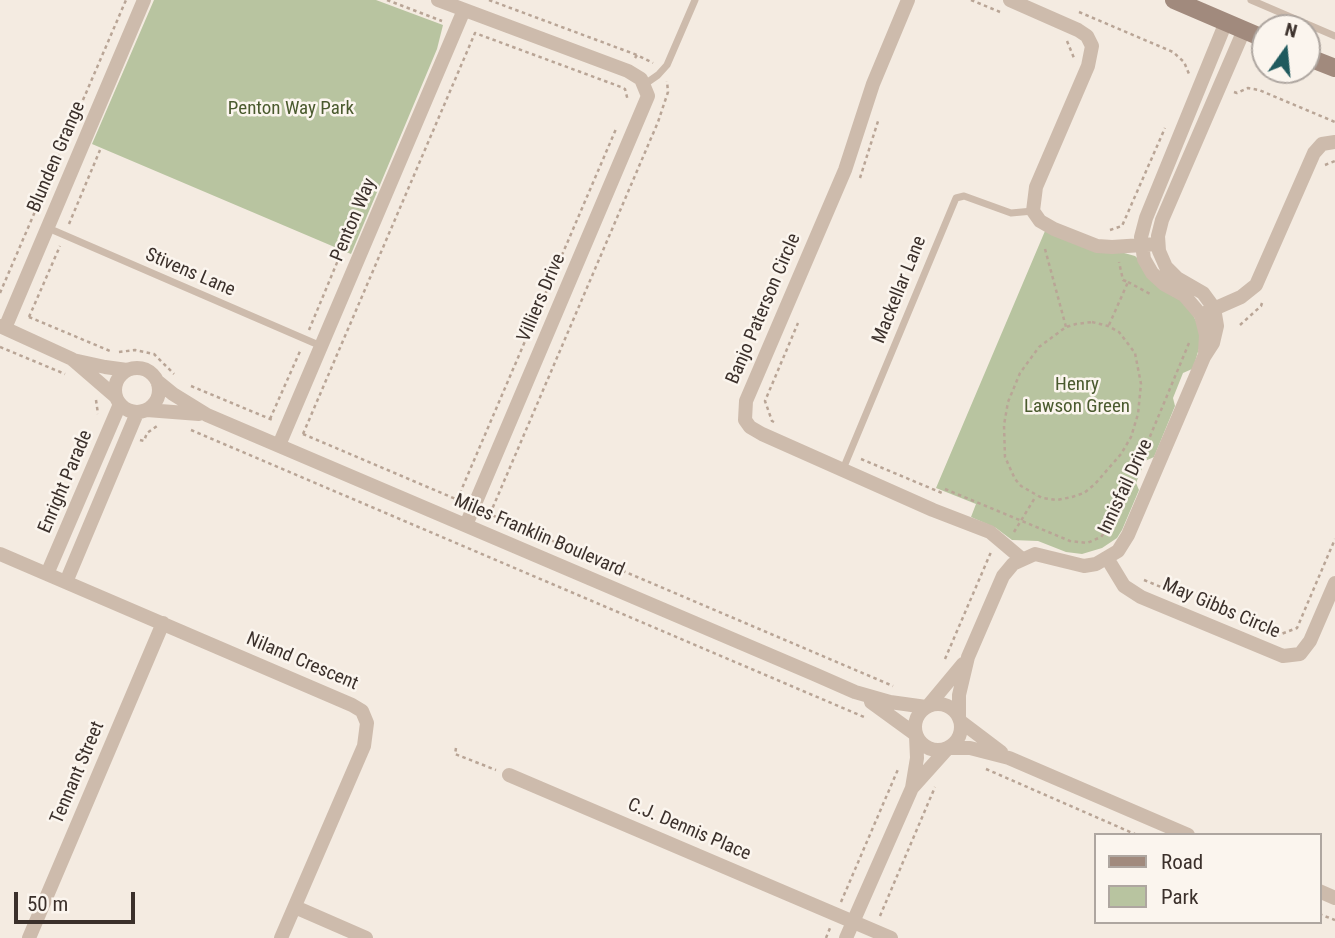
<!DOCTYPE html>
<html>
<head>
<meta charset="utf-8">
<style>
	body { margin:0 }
	#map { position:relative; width:1335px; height:938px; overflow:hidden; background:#f4ebe1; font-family:"Roboto Condensed",sans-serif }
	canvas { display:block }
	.legend { position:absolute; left:1094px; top:833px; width:228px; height:91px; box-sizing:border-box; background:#fbf5ee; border:2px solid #aea6a0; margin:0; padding:9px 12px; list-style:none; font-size:21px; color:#3b302b }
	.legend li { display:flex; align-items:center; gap:14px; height:35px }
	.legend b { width:35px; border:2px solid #aea6a0 }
	.north { position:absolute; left:1251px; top:14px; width:70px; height:70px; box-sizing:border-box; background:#fbf5ee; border:2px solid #aea6a0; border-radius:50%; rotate:15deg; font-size:19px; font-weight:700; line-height:28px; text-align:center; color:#3b302b }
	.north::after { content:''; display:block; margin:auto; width:24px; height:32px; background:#1f5a5e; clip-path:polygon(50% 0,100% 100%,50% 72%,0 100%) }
	.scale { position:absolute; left:14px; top:892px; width:121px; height:32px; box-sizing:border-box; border:4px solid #3b302b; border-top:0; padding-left:9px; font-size:21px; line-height:24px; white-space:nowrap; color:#3b302b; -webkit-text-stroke:5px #fbf5ee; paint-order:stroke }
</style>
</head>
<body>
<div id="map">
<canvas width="1335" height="938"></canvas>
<ul class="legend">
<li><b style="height:9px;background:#a18a7d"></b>Road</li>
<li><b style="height:19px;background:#b8c4a0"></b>Park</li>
</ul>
<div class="north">N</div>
<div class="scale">50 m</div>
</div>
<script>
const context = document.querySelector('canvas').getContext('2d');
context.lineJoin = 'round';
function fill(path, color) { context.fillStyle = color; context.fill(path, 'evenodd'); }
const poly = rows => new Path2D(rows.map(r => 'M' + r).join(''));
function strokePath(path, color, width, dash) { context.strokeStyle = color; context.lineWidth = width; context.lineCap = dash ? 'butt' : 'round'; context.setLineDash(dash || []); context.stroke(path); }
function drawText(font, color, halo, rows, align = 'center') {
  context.font = font + ' "Roboto Condensed",sans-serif'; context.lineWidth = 5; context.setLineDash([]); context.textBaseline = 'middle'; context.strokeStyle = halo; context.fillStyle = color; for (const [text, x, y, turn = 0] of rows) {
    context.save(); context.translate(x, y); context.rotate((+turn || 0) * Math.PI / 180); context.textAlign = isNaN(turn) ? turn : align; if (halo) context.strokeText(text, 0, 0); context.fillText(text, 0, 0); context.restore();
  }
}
fill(poly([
	[154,0,376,0,443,25,437,49,351,254,92,144],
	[1045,231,1135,256,1188,305,1199,327,1200,345,1195,362,1192,369,1183,373,1173,398,1175,406,1154,457,1145,461,1136,483,1139,490,1122,530,1117,538,1102,548,1082,554,1066,552,1038,541,1012,540,996,528,971,517,976,504,936,488]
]), '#b8c4a0');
strokePath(poly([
	[387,0,442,21],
	[489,0,637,55],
	[971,0,1000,12],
	[1079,12,1173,52,1184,62,1189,74],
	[1067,41,1074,58],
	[635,58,637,55,653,63],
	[1234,92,1237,93,1248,88,1259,90,1335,122],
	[1325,165,1335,161],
	[860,178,879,118],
	[69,224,100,150],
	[1110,230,1122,226,1165,128],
	[1045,249,1066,327],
	[1128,282,1152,295],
	[0,293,126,0],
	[29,317,60,246],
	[29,317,110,351],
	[1092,322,1108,326,1119,332,1135,353,1141,384,1138,414,1131,437,1121,454,1095,484,1084,493,1072,497,1057,500,1042,498,1021,486,1015,479,1005,457,1004,425,1008,402,1020,373,1039,347,1066,327,1076,324,1092,322],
	[1109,325,1128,282,1123,280,1119,262],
	[1240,325,1261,306,1263,300],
	[309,330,341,253],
	[0,347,65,374],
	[119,352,135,350,154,354,174,374],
	[191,386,275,421],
	[96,400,98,414],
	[270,419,301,349],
	[774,422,772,421,765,401,798,323],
	[191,430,864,717],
	[303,434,475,33,621,87,625,89,628,101],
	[303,434,458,500],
	[140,440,144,441,147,433,157,426],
	[861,459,942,493],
	[945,489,1070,541,1087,543,1101,537,1116,518,1189,343],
	[457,500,616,129],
	[487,513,893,686],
	[490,514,658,122,668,92,667,81],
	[1014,532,1036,496],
	[1144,580,1183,596],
	[1276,636,1297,628,1335,539],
	[945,659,991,552],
	[456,748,455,754,496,770],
	[986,769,1137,835],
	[841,902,899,767],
	[1319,914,1335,920],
	[880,916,935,787],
	[826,938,830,928]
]), '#b9a596', 2.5, [3.5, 3.5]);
strokePath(poly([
	[1251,0,1335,36],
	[645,84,658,75,667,65,695,0],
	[48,228,321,346],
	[843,469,956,198,964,196,1011,213,1033,211]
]), '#cdbbac', 7);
strokePath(poly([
	[438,0,628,71,641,79,648,96,466,525],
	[908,0,873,84,845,170,746,401,745,420,750,427,762,434,933,510,990,532,1022,559],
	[1010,0,1078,30,1087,36,1092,46,1088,66,1036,187,1033,211,1040,221,1054,229,1097,246,1112,247,1158,244],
	[1207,312,1241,297,1256,285,1314,153,1322,144,1335,142],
	[0,326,72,359,116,397],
	[5,328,144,0],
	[1205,352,1206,335,1201,315,1184,295,1164,284,1152,273,1144,259,1141,237,1146,218,1226,22],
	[73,360,105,367,127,370],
	'115 390a22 22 0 1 1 44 0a22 22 0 1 1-44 0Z',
	[157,381,173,394,207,415,814,674,855,692,890,702,926,707],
	[147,410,199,414],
	[279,445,464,10],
	[0,554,352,705,362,711,367,723,364,746,281,938],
	[1107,558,1124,586,1141,597,1283,656,1300,654,1310,641,1335,583],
	[47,574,120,404],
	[66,582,137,413],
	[871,702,915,734],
	'915 727a23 23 0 1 1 46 0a23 23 0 1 1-46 0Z',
	[928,706,963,664],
	[959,718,959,695,968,657,1003,576,1013,564,1035,554,1084,566,1096,564,1118,551,1128,535,1204,357,1213,343,1217,326,1214,308,1203,293,1177,278,1166,267,1159,251,1158,236,1162,220,1244,30],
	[960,721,1001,752],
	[949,748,970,748,1009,758,1188,835],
	[509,775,891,938],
	[912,788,947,749],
	[1319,891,1335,898],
	[295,907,366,938],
	[29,938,163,623],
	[846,938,912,788,917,758,916,736]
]), '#cdbbac', 14);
strokePath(poly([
	[1174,0,1265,39],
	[1307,57,1335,68]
]), '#a18a7d', 18);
drawText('19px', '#4a5a2e', '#fbf5ee', [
	["Penton Way Park",291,109],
	["Henry",1077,385],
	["Lawson Green",1077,407]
]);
drawText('19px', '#3b302b', '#fbf5ee', [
	["Blunden Grange",57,157,-67],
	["Penton Way",354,220,-67],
	["Stivens Lane",190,273,23],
	["Mackellar Lane",900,290,-68],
	["Villiers Drive",542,298,-67],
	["Banjo Paterson Circle",764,309,-67],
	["Enright Parade",66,482,-67],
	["Innisfail Drive",1126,487,-65],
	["Miles Franklin Boulevard",539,536,23],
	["May Gibbs Circle",1221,609,23],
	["Niland Crescent",302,662,23],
	["Tennant Street",78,773,-67],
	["C.J. Dennis Place",689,830,23]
]);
</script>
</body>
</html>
